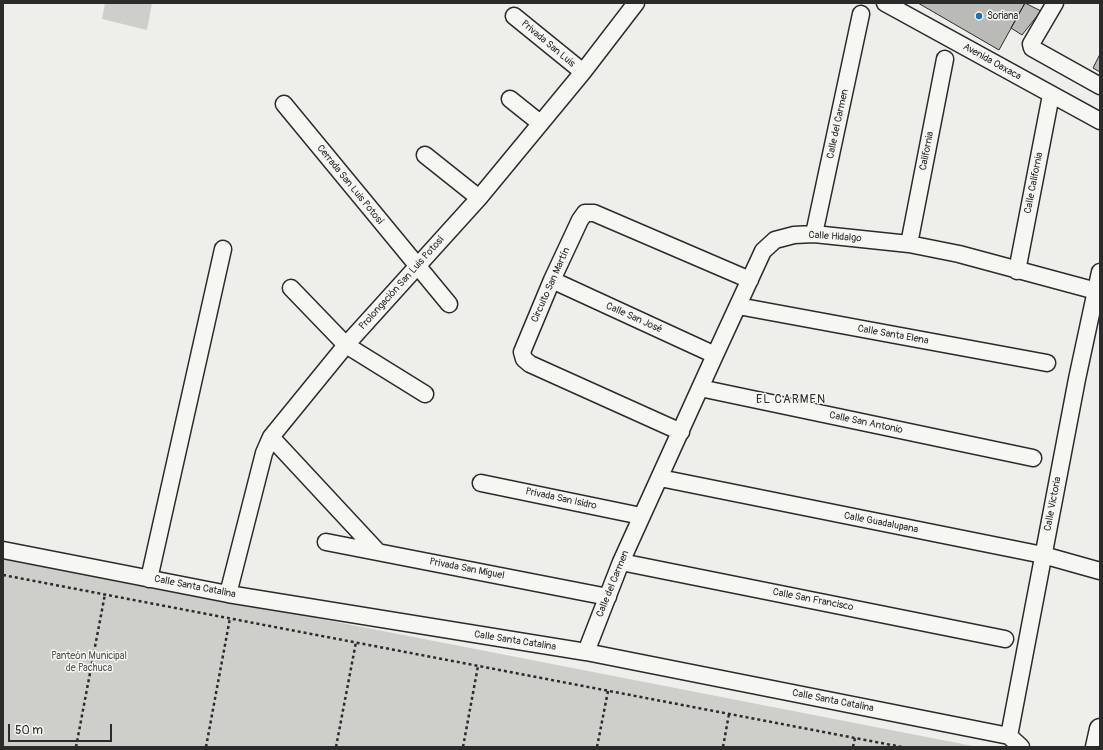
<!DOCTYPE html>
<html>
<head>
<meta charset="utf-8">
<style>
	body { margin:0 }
	#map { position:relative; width:1103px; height:750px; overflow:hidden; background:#eeeeea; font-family:Pangolin,sans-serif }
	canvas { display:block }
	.frame { position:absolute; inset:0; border:4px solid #2b2b2b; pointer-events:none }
	.scale { position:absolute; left:8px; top:724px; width:104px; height:18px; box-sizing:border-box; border:2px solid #2b2b2b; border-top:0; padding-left:5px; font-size:12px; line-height:14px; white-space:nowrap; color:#2b2b2b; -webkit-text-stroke:3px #f6f6f2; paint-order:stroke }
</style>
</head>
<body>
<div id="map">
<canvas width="1103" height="750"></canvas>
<div class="frame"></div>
<div class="scale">50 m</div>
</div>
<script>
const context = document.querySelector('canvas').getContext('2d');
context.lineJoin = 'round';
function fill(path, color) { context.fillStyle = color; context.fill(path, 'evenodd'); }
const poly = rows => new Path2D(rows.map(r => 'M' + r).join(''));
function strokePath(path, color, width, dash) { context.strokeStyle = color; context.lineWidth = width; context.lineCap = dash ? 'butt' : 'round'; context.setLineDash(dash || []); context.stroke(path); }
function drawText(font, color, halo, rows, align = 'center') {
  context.font = font + ' Pangolin,sans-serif'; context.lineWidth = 3; context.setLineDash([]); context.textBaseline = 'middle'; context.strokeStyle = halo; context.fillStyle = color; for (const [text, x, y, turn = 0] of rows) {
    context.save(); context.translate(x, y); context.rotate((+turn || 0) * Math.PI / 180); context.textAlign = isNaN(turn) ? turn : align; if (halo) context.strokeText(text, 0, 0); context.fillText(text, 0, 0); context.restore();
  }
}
fill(poly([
	[105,3,152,3,147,30,102,19],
	[3,557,978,747,3,747]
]), '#cececa');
const building = poly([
	[918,3,1025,3,999,50,918,3],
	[1025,3,1041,11,1022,35,1011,28,1025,3],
	[1100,54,1100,72,1093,68,1100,54]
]);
fill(building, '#babab7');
strokePath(building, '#2b2b2b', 1);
const minor = poly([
	[885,3,1100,121],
	[1055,3,1031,44,1032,48,1100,86],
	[514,16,583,72],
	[510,99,540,123],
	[284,104,449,304],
	[425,155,479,198],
	[814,234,861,14],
	[909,244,945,59],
	[1017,271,1051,95],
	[552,280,715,355],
	[291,288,346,345,425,394],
	[738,306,1047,363],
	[700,388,1033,458],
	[681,432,530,364,524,359,522,352,552,280,580,220,585,213,594,213,750,280],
	[271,437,378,552],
	[660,478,1043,555,1100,571],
	[481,483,641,516],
	[326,542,608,597],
	[3,550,228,594,586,652,1009,736,1021,747],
	[621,562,1005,639],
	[149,579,223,249],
	[228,594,264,453,271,437,346,345,479,198,583,72,636,3],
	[586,652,621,562,715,355,763,251,775,240,794,235,814,234,909,244,959,254,1100,292],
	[1009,736,1077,379,1100,272]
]);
const major = poly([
	[1096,747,1100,729]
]);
strokePath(minor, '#2b2b2b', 19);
strokePath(major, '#2b2b2b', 23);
strokePath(poly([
	[3,575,902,747],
	[76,747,105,594],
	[206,747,230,618],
	[336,747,356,642],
	[463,747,478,666],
	[597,747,608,691],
	[723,747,729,714],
	[853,747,855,738]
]), '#2b2b2b', 2.5, [3, 3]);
strokePath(minor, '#f6f6f2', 16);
strokePath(major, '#f6f6f2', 20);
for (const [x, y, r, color] of [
	[979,16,4,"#1f6fb2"]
]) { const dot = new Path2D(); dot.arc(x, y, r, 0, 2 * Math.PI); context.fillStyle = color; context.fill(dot); strokePath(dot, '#f6f6f2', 1.5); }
drawText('10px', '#2b2b2b', '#f6f6f2', [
	["Soriana",987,16]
], 'left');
drawText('10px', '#2b2b2b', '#f6f6f2', [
	["Privada San Luis",548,44,40],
	["Avenida Oaxaca",992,62,29],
	["Calle del Carmen",838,124,-78],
	["California",927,151,-79],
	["Calle California",1034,183,-79],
	["Cerrada San Luis Potosí",350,185,51],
	["Calle Hidalgo",835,237,4],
	["Prolongación San Luis Potosí",402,283,-48],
	["Circuito San Martín",551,285,-66],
	["Calle San José",634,318,24],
	["Calle Santa Elena",893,335,10],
	["Calle San Antonio",866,423,12],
	["Privada San Isidro",561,499,12],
	["Calle Victoria",1053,504,-79],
	["Calle Guadalupana",881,523,11],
	["Privada San Miguel",467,569,11],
	["Calle del Carmen",613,584,-68],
	["Calle Santa Catalina",195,587,11],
	["Calle San Francisco",813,600,11],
	["Calle Santa Catalina",515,641,9],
	["Calle Santa Catalina",833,701,11]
]);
drawText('10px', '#545453', '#f6f6f2', [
	["Panteón Municipal",89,656],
	["de Pachuca",89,668]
]);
context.letterSpacing = '1px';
drawText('12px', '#2b2b2b', '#f6f6f2', [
	["EL CARMEN",791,400]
]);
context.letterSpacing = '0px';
</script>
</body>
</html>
